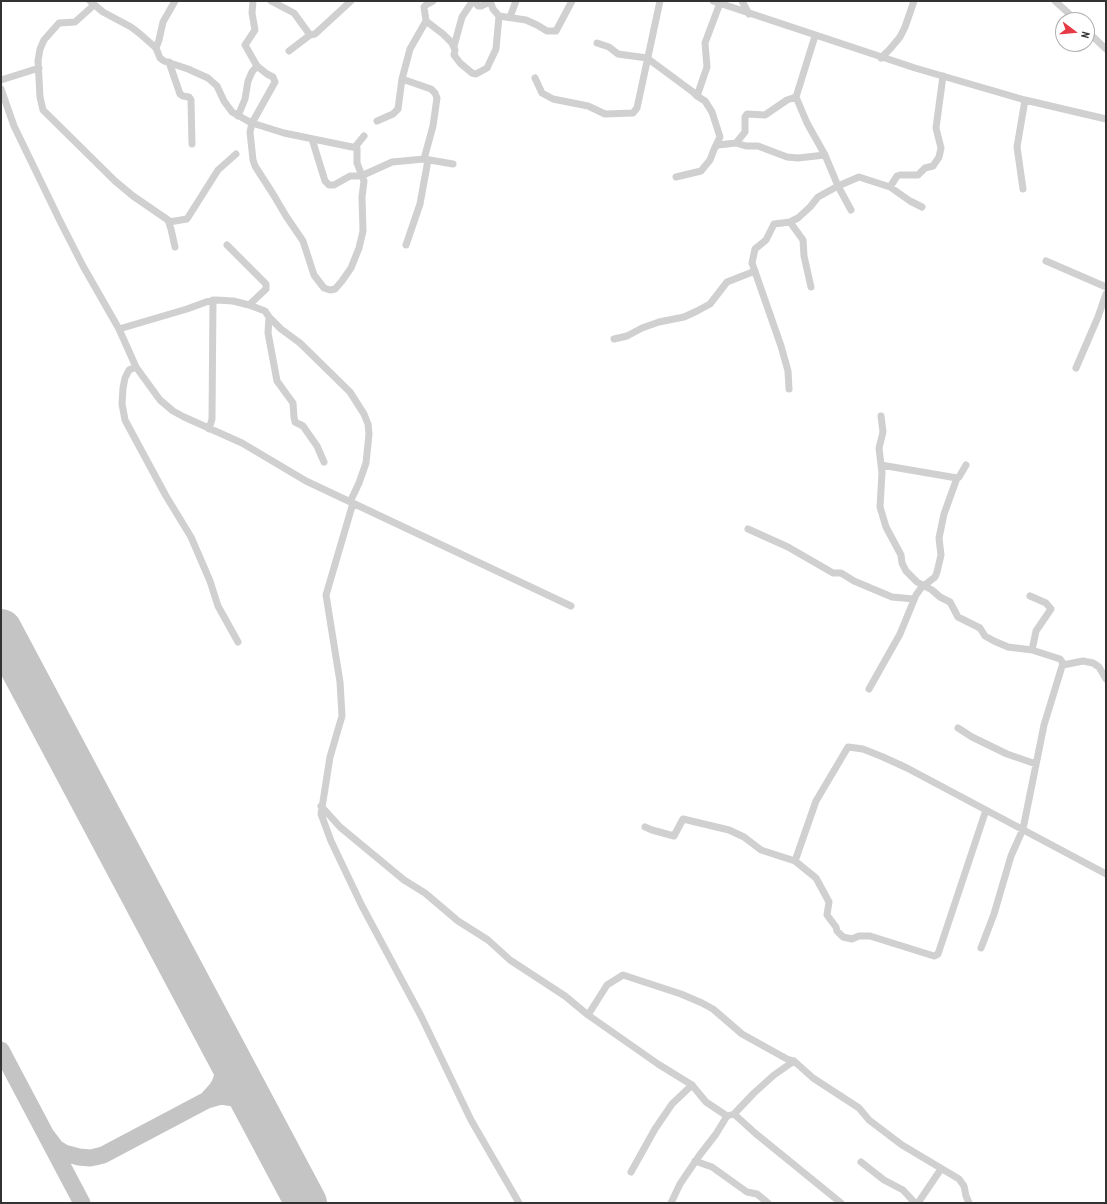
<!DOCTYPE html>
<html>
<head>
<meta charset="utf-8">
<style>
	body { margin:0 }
	#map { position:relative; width:1107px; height:1204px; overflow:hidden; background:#fff; font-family:"PT Sans Narrow",sans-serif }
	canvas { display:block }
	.frame { position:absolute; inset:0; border:2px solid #333; pointer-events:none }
	.north { position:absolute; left:1055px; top:12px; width:40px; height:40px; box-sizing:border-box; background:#fff; border:1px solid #adadad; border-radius:50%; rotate:106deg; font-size:11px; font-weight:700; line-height:16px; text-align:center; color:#333 }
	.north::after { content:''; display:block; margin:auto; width:14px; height:18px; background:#e63946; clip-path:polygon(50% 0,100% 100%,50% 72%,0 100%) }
</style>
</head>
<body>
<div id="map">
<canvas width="1107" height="1204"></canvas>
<div class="frame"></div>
<div class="north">N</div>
</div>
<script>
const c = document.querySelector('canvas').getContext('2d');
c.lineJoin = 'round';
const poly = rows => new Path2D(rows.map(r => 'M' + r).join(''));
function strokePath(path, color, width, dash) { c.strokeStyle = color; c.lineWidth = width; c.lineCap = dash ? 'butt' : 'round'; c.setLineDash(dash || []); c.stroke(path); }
const taxiway = poly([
	[1,1050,82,1203],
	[207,1100,216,1090,220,1084,225,1068,226,1056,220,1040],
	[47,1136,56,1148,64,1153,79,1157,90,1158,95,1157,103,1155,207,1100,221,1096,234,1098,247,1105,254,1110,266,1127]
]);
const runway = poly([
	[1,630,306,1203]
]);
const minor = poly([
	[90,1,103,12,131,27,139,33,156,48,160,58,164,61,188,69,208,78,217,86,224,101,232,112,248,121,252,123,284,133,357,148,357,163,364,181,362,197,363,231,359,248,351,268,342,281,335,289,330,290,324,288,314,275,303,241,286,216,273,194,255,166,253,160,250,132,252,123,275,82,273,77,267,74,257,66,245,45,255,30,252,13,253,1],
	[271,1,294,13,310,35],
	[475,1,478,6,481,6,490,2],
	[713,1,915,68,1025,100,1106,119],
	[742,1,749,14],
	[1055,1,1076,20],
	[94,5,75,22,59,23,44,40,40,49,38,61,40,97,43,110,115,181,133,196,168,220,171,229,175,247],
	[499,16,526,20,537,25,547,31,556,31,572,1],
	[510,17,516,1],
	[426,21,443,34,452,43,455,50,454,55,460,63,472,73,476,74,487,68,496,49,499,16,493,9,490,1],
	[1087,31,1106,49],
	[815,36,796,97,807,123,825,155,838,186,851,210],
	[597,43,609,47,618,54,647,58,693,92,697,96],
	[454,46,462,17,470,5,474,1],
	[156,48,159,40,163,22,175,1],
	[289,51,310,35,315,34,351,1],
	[881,58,890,49,900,37,905,27,914,1],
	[169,62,180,94,183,96,189,97,191,100,192,144],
	[535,78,542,93,553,99,588,106,605,114,633,113,637,108,660,1],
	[402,79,431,89,435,93,437,98,433,126,424,159],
	[1,80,39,68],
	[1,89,14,126,61,223,83,266,119,329,136,367,160,400,173,411,184,417,242,443,306,481,571,606],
	[238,116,245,99,248,81,252,72,257,66],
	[377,121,393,114,398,109,402,79,410,49,426,21,424,7,427,4,433,1],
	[312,139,325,181,329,185,334,185,350,176,361,176,370,172,392,162,424,159,453,164],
	[736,143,745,132,745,117,747,114,765,115,787,100,796,97],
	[716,145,720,137,712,112,705,101,697,96,707,67,705,43,720,3],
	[355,147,364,136],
	[676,177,701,171,710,160,715,147,718,145,736,143,746,146,758,146,787,157,798,158,825,155],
	[890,187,897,176,900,175,918,175,925,168,933,166,939,157,941,148,936,128,943,76],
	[1023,189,1017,147,1025,100],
	[169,222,187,219,218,170,236,154],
	[790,222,803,240,804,256,811,287],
	[227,245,266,284,266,289,249,305],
	[406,245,420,204,428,160],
	[1046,261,1106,287],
	[269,317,268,333,277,381,293,403,294,417,295,422,303,426,317,446,324,462],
	[119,329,187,309,206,302,216,300,233,301,249,305,265,311,269,317,281,329,300,343,350,392,364,414,368,424,369,434,366,463,359,483,350,502],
	[614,339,627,336,642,328,659,322,684,317,697,311,710,304,727,282,755,271],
	[136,367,129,370,125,378,123,388,122,404,125,420,166,496,191,537,210,581,218,606,238,642],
	[1076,368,1098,317,1106,294],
	[789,389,788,371,781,346,752,263,755,249,766,240,774,224,790,222,798,218,810,207,818,197,838,186,859,177,890,187,910,201,922,207],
	[881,416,883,432,879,448,882,473,880,507,886,527,901,555,902,563,906,571,917,582,932,590,940,597,950,602,958,617,980,628,985,636,994,641,1008,647,1032,650,1060,659,1063,663,1044,725,1023,829,1011,856,994,914,981,948],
	[209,429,212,419,213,300],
	[881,465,957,478],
	[353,503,326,595,340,682,342,716,330,757,321,814,331,841,362,906,421,1016,471,1120,519,1203],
	[748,529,788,547,833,573,841,573,854,581,892,597,914,599],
	[1030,596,1046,603,1051,609,1036,631,1032,650],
	[1063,665,1083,661,1093,663,1099,667,1106,679],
	[869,689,900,634,916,595,921,588,935,577,937,572,941,555,939,538,944,514,957,478,959,477,966,465],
	[958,728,972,737,1007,754,1036,764],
	[321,806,340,827,404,880,425,893,458,921,488,940,510,960,565,996,588,1015,658,1064,692,1085,706,1102,727,1116,734,1114,755,1133,841,1203],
	[645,827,652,830,674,836,683,819,729,830,744,837,761,850,795,861,816,878,829,902,827,915,836,927,837,931,843,937,852,939,859,936,870,936,934,956,938,954,986,810],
	[795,861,816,801,848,747,863,749,883,757,907,768,1106,874],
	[588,1015,607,985,623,975,681,994,702,1003,713,1009,742,1034,787,1059,794,1061,813,1078,859,1108,869,1120,902,1145,959,1179,964,1186,966,1196,969,1203],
	[734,1114,754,1093,774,1075,794,1061],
	[695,1161,712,1167,747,1192,757,1194,768,1203],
	[861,1162,884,1180,903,1190,915,1203],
	[631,1172,655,1129,672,1104,692,1085],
	[671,1203,680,1184,699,1156,716,1134,727,1116],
	[918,1203,941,1169]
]);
strokePath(taxiway, '#c4c4c4', 17);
strokePath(runway, '#c4c4c4', 42);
strokePath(minor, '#d0d0d0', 7);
</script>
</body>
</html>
